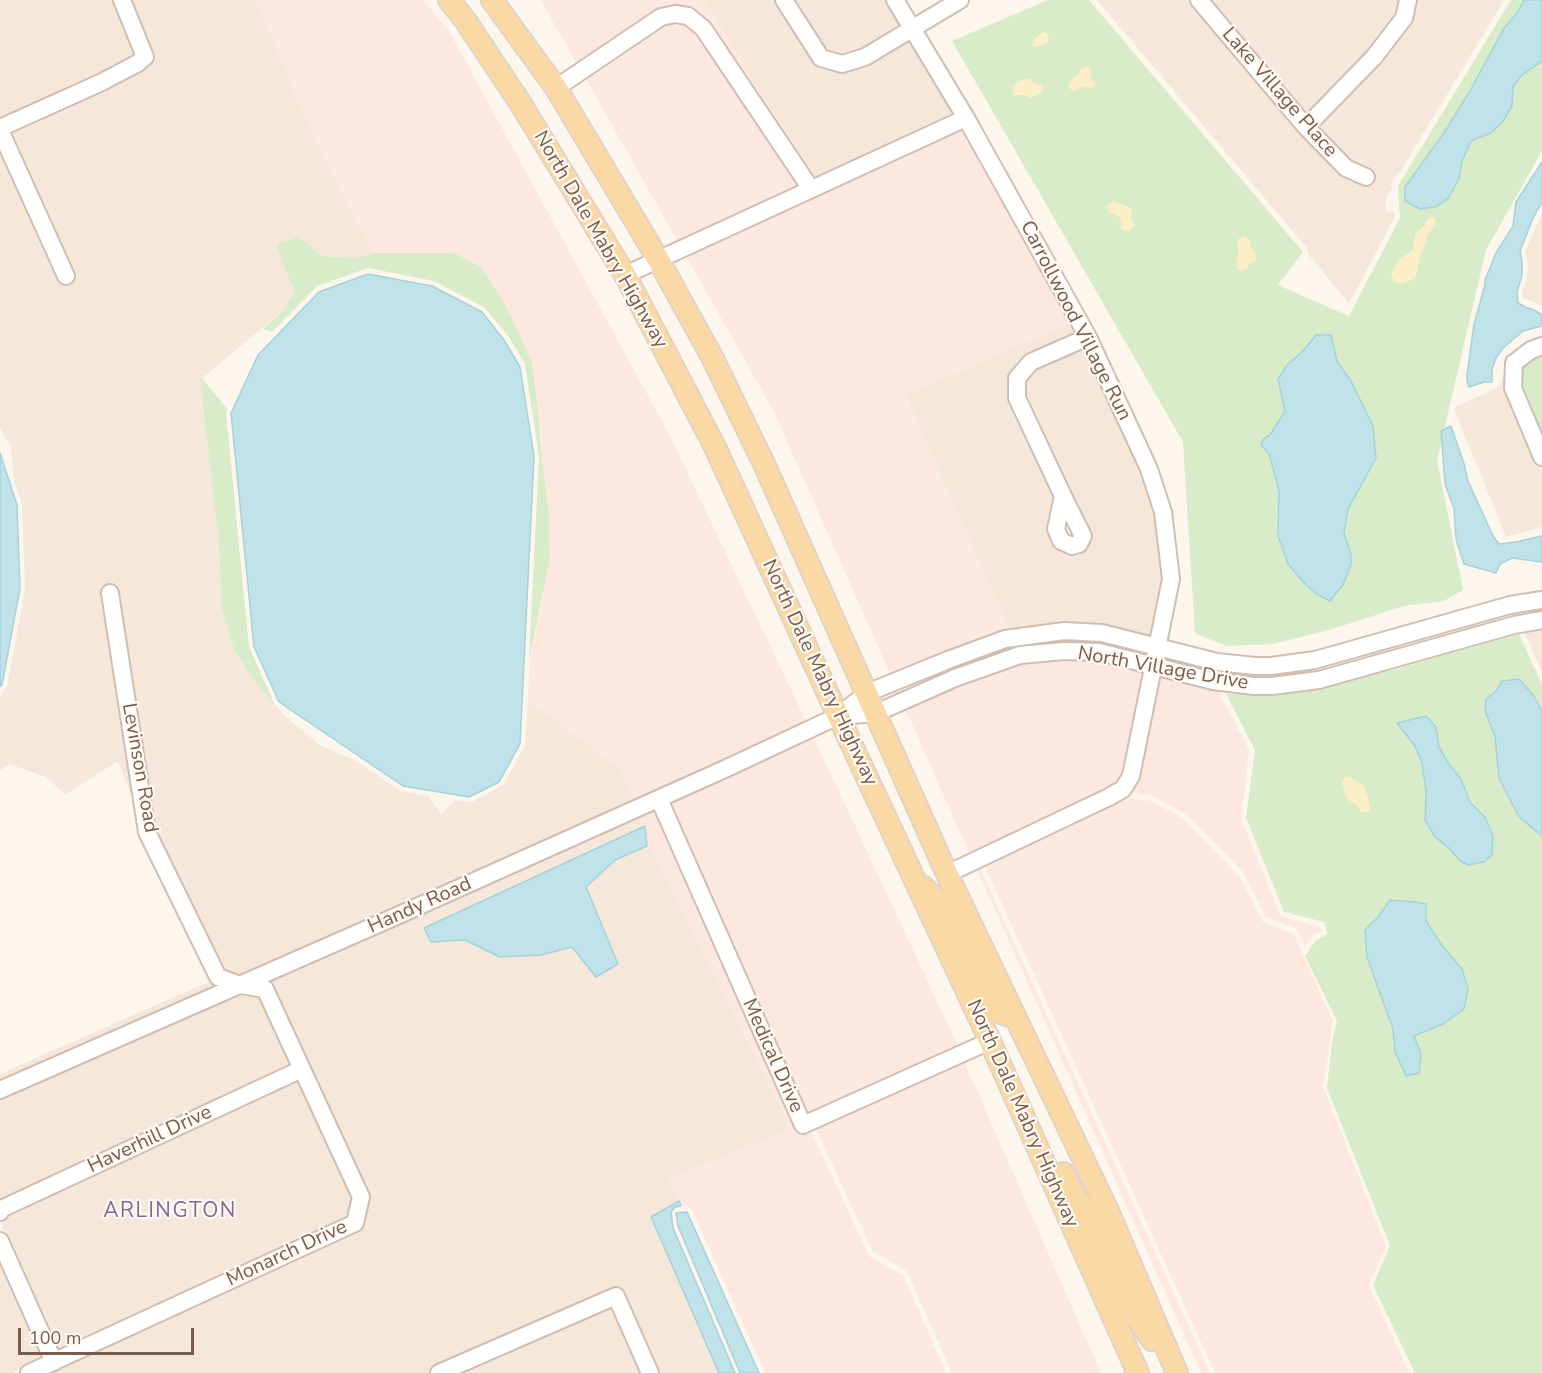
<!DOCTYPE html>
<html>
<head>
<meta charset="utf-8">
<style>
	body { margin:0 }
	#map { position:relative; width:1542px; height:1373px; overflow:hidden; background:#fdf6ec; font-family:"Nunito Sans",sans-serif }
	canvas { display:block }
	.scale { position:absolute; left:18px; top:1328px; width:176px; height:27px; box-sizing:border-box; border:3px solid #7a5c4d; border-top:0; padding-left:8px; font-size:18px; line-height:21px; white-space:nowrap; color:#7a5c4d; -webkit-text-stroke:4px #fffaf3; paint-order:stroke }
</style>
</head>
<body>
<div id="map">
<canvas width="1542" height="1373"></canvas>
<div class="scale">100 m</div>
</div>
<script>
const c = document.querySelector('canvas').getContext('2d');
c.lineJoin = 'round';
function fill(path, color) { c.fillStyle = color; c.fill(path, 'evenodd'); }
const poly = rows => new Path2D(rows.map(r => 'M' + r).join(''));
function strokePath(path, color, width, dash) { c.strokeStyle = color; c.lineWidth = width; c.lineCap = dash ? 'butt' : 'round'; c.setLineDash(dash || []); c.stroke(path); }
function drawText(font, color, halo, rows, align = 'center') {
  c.font = font + ' "Nunito Sans",sans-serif'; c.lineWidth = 4.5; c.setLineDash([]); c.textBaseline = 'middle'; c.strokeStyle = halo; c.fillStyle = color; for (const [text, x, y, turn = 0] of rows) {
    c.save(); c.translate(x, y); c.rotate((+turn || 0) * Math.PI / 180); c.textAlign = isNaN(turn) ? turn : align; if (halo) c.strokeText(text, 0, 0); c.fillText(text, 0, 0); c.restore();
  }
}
const residential = poly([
	[0,0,119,0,137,42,133,58,99,75,0,120],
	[132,0,256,0,315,140,356,221,374,253,355,258,323,256,298,237,276,244,284,267,295,292,283,311,200,380,218,533,222,609,234,650,249,674,286,717,320,745,356,761,401,791,428,796,441,814,455,800,472,802,503,785,525,746,528,699,622,770,635,802,251,972,235,976,222,972,153,831,115,586,103,587,139,815,118,761,65,795,46,777,9,764,0,771,0,697,7,686,25,590,22,505,14,480,11,447,0,428,0,145,63,285,74,280,7,132,144,66,149,44,149,40],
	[704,0,777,0,819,65,912,38,957,114,814,180],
	[791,0,888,0,904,26,862,51,841,57,824,52],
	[1097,0,1191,0,1344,174,1370,186,1374,173,1348,163,1315,127,1414,0,1504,0,1399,174,1391,184,1393,189,1386,195,1385,206,1388,212,1394,211,1395,216,1349,304,1308,254,1307,248],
	[1207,0,1401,0,1399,15,1369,52,1306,117],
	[1542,213,1542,306,1522,297,1522,293,1527,276,1528,262,1525,252],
	[1072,322,1079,334,1013,373,1057,497,1050,527,1081,550,1024,397,1023,381,1034,368,1085,346,1143,471,1157,513,1164,578,1153,639,1010,632,905,395],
	[1508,367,1507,391,1542,473,1542,527,1506,537,1454,409,1455,407,1497,388],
	[1542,627,1542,672,1523,630],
	[640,815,645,826,425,928,431,942,465,940,478,947,541,955,572,947,596,976,618,963,586,887,615,860,647,846,646,836,791,1129,669,1179,679,1201,651,1217,719,1373,46,1373,358,1230,366,1199,265,982],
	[214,982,222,985,0,1083,0,1074,201,985],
	[240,992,261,995,294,1066,0,1202,0,1097],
	[300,1078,354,1198,350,1218,57,1353,3,1234,2,1223,6,1214],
	[0,1256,46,1358,13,1373,0,1373]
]);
const commercial = poly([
	[256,0,423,0,449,31,670,436,807,723,635,802,622,770,528,699,530,660,550,559,549,512,541,449,539,416,532,362,454,253,374,253,356,221,315,140],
	[544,0,704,0,814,180,708,24,658,11,576,62,541,1],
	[676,20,686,22,699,32,801,185,678,242,583,74,664,24],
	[964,126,1072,322,905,396,1010,632,891,676,774,412,685,254],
	[1065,658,1098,659,1147,671,1126,773,1119,784,970,855,905,708,958,684,1022,661],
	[1159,674,1222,689,1220,692,1221,696,1249,750,1241,819,1280,915,1283,917,1320,927,1322,931,1313,935,1305,946,1296,928,1266,917,1243,872,1187,815,1153,796,1129,792],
	[813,736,959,1048,805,1116,667,803],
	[1130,798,1151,801,1184,819,1239,876,1263,922,1293,933,1333,1021,1323,1087,1386,1246,1369,1285,1409,1373,1215,1373,983,862],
	[656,808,800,1133,810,1129,868,1254,870,1257,903,1275,946,1373,765,1373,692,1210,688,1206,681,1206,669,1179,791,1129,646,836,645,826,640,815],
	[979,866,1210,1373,1201,1373,976,867],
	[964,1061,1101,1373,952,1373,907,1271,873,1252,815,1127]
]);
const green = poly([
	[1048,0,1089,0,1303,252,1278,285,1349,316,1400,218,1398,186,1511,0,1542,0,1542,151,1486,250,1437,460,1463,590,1444,601,1404,606,1329,630,1273,644,1226,646,1195,633,1183,442,952,41],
	[298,237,323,256,355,258,374,253,454,253,481,267,506,306,532,362,539,416,541,449,549,512,550,559,529,660,539,457,525,364,509,337,484,307,434,281,368,268,317,286,272,332,263,329,283,311,295,292,284,267,276,244],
	[1542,353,1542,442,1519,388,1520,367,1534,356],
	[202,378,227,409,226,413,249,647,275,705,249,674,234,650,222,609,218,533,200,380],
	[1519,634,1542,685,1542,1373,1415,1373,1373,1285,1390,1246,1327,1088,1332,1042,1337,1021,1305,956,1316,940,1328,934,1324,922,1284,912,1246,818,1255,750,1226,694,1293,692,1389,671]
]);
const sand = poly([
	[1045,32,1049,36,1047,43,1039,46,1032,46,1035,38,1040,34],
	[1088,66,1091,69,1090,77,1095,82,1095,85,1092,88,1082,87,1074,91,1070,89,1068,85,1069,83,1081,70],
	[1025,79,1030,79,1036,84,1041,85,1043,87,1043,91,1031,98,1024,95,1012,95,1014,84],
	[1114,201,1131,208,1132,212,1131,217,1134,224,1133,228,1129,231,1125,231,1121,227,1121,220,1118,216,1109,213,1107,207,1109,203],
	[1430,217,1435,218,1436,223,1427,235,1426,244,1420,257,1417,272,1415,278,1407,282,1399,284,1394,281,1391,274,1393,269,1398,260,1409,253,1413,249,1415,234,1426,224,1427,220],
	[1245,236,1249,239,1251,248,1255,251,1256,257,1255,261,1248,265,1247,269,1241,272,1237,269,1236,266,1239,250,1237,245,1238,239],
	[1346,776,1352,778,1356,782,1364,785,1370,806,1370,810,1369,812,1366,813,1361,812,1357,805,1350,801,1346,797,1342,783,1342,780]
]);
const water = poly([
	[1524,0,1542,0,1542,61,1522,75,1513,87,1512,106,1503,121,1491,133,1471,141,1462,161,1459,179,1448,199,1435,207,1420,209,1405,201,1405,187,1444,133,1471,89,1504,28,1517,13,1524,0],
	[1542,162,1542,202,1533,218,1520,251,1522,261,1522,275,1517,292,1518,303,1525,307,1534,310,1542,315,1542,326,1523,331,1503,348,1496,358,1492,369,1492,382,1484,382,1469,387,1467,381,1467,375,1474,324,1485,285,1485,280,1496,253,1513,226,1516,202,1542,162],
	[368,274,432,286,482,312,504,340,520,367,534,456,520,744,499,782,469,797,403,786,279,702,254,647,231,413,258,355,319,292,368,274],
	[1316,335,1331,335,1337,361,1351,381,1373,426,1376,458,1348,509,1344,533,1351,555,1351,565,1343,585,1330,601,1318,595,1306,585,1288,564,1278,536,1279,492,1277,483,1269,454,1261,445,1263,439,1270,435,1285,411,1278,379,1287,365,1303,351,1316,335],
	[1451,426,1464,464,1468,481,1493,536,1499,544,1516,542,1542,536,1542,562,1512,558,1500,564,1496,573,1464,564,1456,539,1454,508,1445,484,1441,431,1451,426],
	[0,453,17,505,20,588,2,685,0,687,0,453],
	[1519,679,1534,696,1542,712,1542,836,1519,817,1499,778,1495,736,1485,711,1486,699,1496,691,1502,681,1519,679],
	[1426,716,1436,727,1439,747,1449,764,1461,779,1470,802,1485,817,1493,836,1492,855,1484,862,1468,865,1459,860,1449,848,1435,837,1425,820,1426,791,1422,763,1415,746,1397,723,1426,716],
	[645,826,647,846,615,860,586,887,618,964,596,977,572,947,541,955,500,957,465,940,431,942,424,928,645,826],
	[1390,900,1416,902,1426,904,1426,921,1444,948,1462,969,1468,989,1464,1009,1443,1024,1414,1036,1421,1054,1419,1073,1406,1076,1395,1052,1393,1029,1367,957,1365,930,1378,917,1390,900],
	[679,1201,681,1206,675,1207,671,1212,673,1228,735,1373,719,1373,651,1217,679,1201],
	[687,1212,759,1373,740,1373,678,1226,676,1213,687,1212]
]);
const minor = poly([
	[784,0,821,58,842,64,865,57,960,0],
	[895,0,966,118,1088,337,1149,469,1163,512,1171,579,1131,776,1123,789,1109,797,947,874],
	[1199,0,1306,127,1346,168,1366,177],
	[556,88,661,17,675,14,688,16,703,28,811,189],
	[1306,127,1374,57,1404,18,1408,0],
	[0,128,102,82,138,63,145,57,122,0],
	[0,130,66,276],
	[625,275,966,118],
	[1542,346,1531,350,1514,363,1513,388,1542,457],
	[1063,496,1083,536,1079,544,1072,546,1061,541,1056,529,1063,496,1017,398,1017,378,1031,362,1088,337],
	[838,716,876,713,955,678,1020,655,1064,651,1099,652,1213,681,1254,686,1272,686,1319,680,1514,625,1542,620],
	[659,799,803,1125,990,1041],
	[0,1090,399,915,727,768,838,716,867,693,948,660,1005,639,1064,631,1102,633,1217,662,1255,666,1271,666,1315,660,1510,605,1542,600],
	[0,1212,1,1209,302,1069],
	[0,1241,54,1362],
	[29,1373,355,1223,361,1197,265,989,240,985,218,977,147,832,110,593],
	[439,1373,616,1296,650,1373]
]);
const major = poly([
	[449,0,465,20,519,101,625,275,715,447,829,696,990,1041,1138,1373],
	[492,0,556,88,658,259,712,357,765,466,947,874,1108,1211,1177,1373],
	[924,887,944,908,990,1004,999,1012,1006,1015,1014,1015],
	[1063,1173,1073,1194,1087,1212,1113,1224],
	[1073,1227,1088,1234,1100,1242,1113,1264,1134,1313,1152,1340]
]);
const streetNames = [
	["Lake Village Place",1279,93,49],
	["North Dale Mabry Highway",600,240,60],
	["Carrollwood Village Run",1075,321,63],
	["North Village Drive",1163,669,10],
	["North Dale Mabry Highway",819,673,65],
	["Levinson Road",139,768,80],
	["Handy Road",420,906,-24],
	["Medical Drive",772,1056,66],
	["North Dale Mabry Highway",1022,1114,66],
	["Haverhill Drive",150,1140,-25],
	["Monarch Drive",287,1254,-25]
];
const neighbourhoodNames = [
	["ARLINGTON",170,1212]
];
fill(residential, '#f5e8da');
fill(commercial, '#fde8e0');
fill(green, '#d8ecc9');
fill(sand, '#fcefc7');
fill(water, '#bfe3e8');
strokePath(water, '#a5d3da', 1.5);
strokePath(minor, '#d1beb0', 20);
strokePath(major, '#dad1cd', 24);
strokePath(minor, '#fff', 16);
strokePath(major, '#fbd9a5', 21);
drawText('20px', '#7a5c4d', '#fffaf3', streetNames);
c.letterSpacing = '1.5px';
drawText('21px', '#846695', '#fffaf3', neighbourhoodNames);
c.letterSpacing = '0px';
</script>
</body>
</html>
